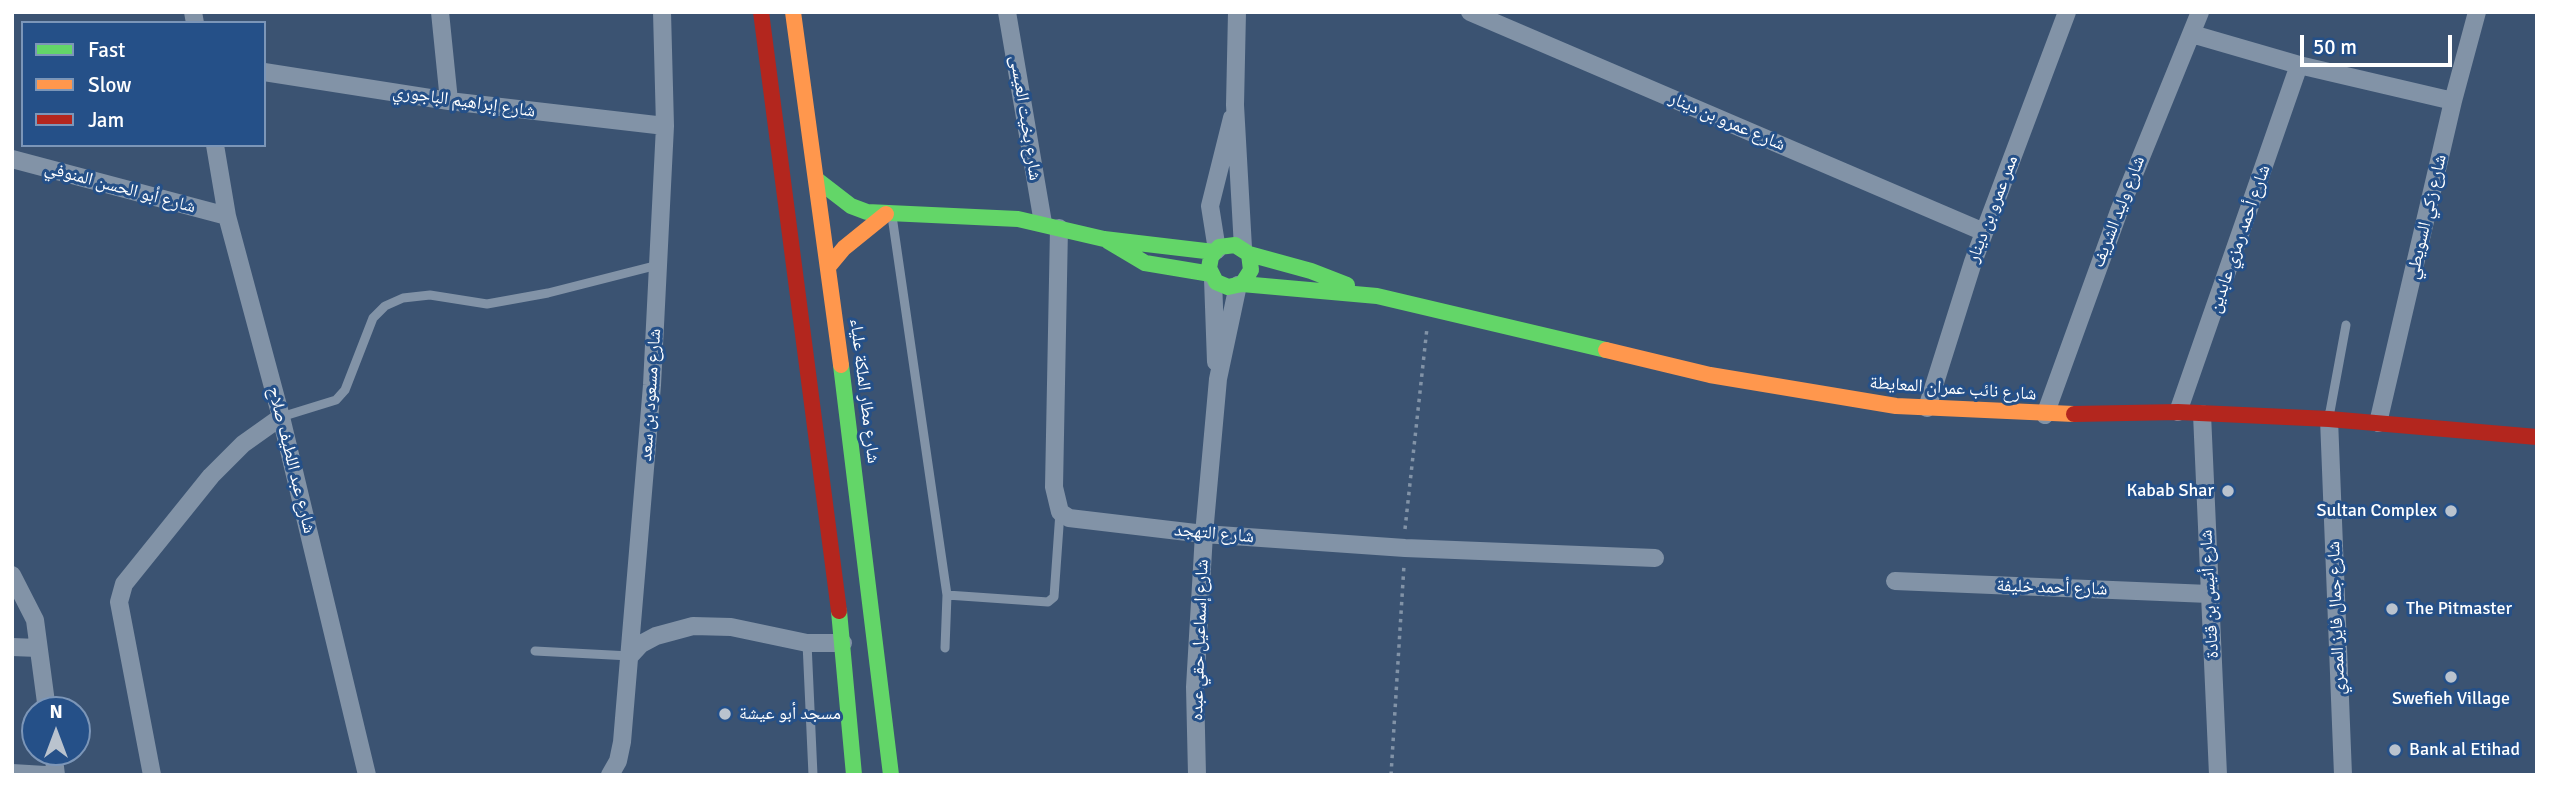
<!DOCTYPE html>
<html>
<head>
<meta charset="utf-8">
<style>
	body { margin:0 }
	#map { position:relative; width:2549px; height:787px; overflow:hidden; background:#3b5372; font-family:Signika,sans-serif }
	canvas { display:block }
	.frame { position:absolute; inset:0; border:14px solid #fff; pointer-events:none }
	.legend { position:absolute; left:21px; top:21px; width:245px; height:126px; box-sizing:border-box; background:#255088; border:2px solid #7c96b8; margin:0; padding:9px 12px; list-style:none; font-size:21px; color:#fff }
	.legend li { display:flex; align-items:center; gap:14px; height:35px }
	.legend b { width:35px; border:2px solid #7c96b8 }
	.north { position:absolute; left:21px; top:696px; width:70px; height:70px; box-sizing:border-box; background:#255088; border:2px solid #7c96b8; border-radius:50%; rotate:0deg; font-size:19px; font-weight:700; line-height:28px; text-align:center; color:#fff }
	.north::after { content:''; display:block; margin:auto; width:24px; height:32px; background:#bac3ce; clip-path:polygon(50% 0,100% 100%,50% 72%,0 100%) }
	.scale { position:absolute; left:2300px; top:35px; width:152px; height:32px; box-sizing:border-box; border:4px solid #fff; border-top:0; padding-left:9px; font-size:21px; line-height:24px; white-space:nowrap; color:#fff; -webkit-text-stroke:5px #255088; paint-order:stroke }
</style>
</head>
<body>
<div id="map">
<canvas width="2549" height="787"></canvas>
<div class="frame"></div>
<ul class="legend">
<li><b style="height:9px;background:#63d668"></b>Fast</li>
<li><b style="height:9px;background:#ff974d"></b>Slow</li>
<li><b style="height:9px;background:#b3261e"></b>Jam</li>
</ul>
<div class="north">N</div>
<div class="scale">50 m</div>
</div>
<script>
const c = document.querySelector('canvas').getContext('2d');
c.lineJoin = 'round';
const poly = rows => new Path2D(rows.map(r => 'M' + r).join(''));
function strokePath(path, color, width, dash) { c.strokeStyle = color; c.lineWidth = width; c.lineCap = dash ? 'butt' : 'round'; c.setLineDash(dash || []); c.stroke(path); }
function drawText(font, color, halo, rows, align = 'center') {
  c.font = font + ' Signika,"Noto Naskh Arabic",sans-serif'; c.lineWidth = 6; c.setLineDash([]); c.textBaseline = 'middle'; c.strokeStyle = halo; c.fillStyle = color; for (const [text, x, y, turn = 0] of rows) {
    c.save(); c.translate(x, y); c.rotate((+turn || 0) * Math.PI / 180); c.textAlign = isNaN(turn) ? turn : align; if (halo) c.strokeText(text, 0, 0); c.fillText(text, 0, 0); c.restore();
  }
}
const path = poly([
	[1405,529,1427,328],
	[1391,775,1404,565]
]);
const lane = poly([
	[892,216,947,595,945,648],
	[281,417,336,400,345,390,373,318,385,306,403,298,430,295,487,304,548,293,658,265],
	[2329,417,2346,325],
	[947,595,1048,602,1054,597,1060,512],
	[807,643,813,775],
	[535,651,630,656]
]);
const street = poly([
	[193,12,195,23],
	[440,12,449,101],
	[1007,12,1043,223],
	[1237,12,1235,105,1243,248],
	[1470,12,1984,232],
	[2192,34,2299,65,2453,101],
	[264,72,449,101,665,126],
	[215,145,227,216,281,417,367,775],
	[12,159,227,216],
	[1059,228,1054,487,1060,512,1069,518,1204,534,1405,548,1655,558],
	[1217,250,1210,206,1232,118],
	[1213,279,1216,362],
	[1927,408,1973,262,2067,12],
	[2178,412,2299,65],
	[2202,414,2218,775],
	[2045,415,2119,211,2200,12],
	[2329,419,2343,775],
	[2378,423,2453,101,2477,12],
	[12,575,35,620,47,710],
	[1895,581,2209,594],
	[12,647,38,648],
	[630,656,641,644,656,636,693,626,731,627,807,643,843,643],
	[53,752,56,775],
	[12,773,45,775],
	[152,775,119,602,124,584,211,476,243,444,281,417],
	[610,775,618,761,622,742,652,385,665,126,662,12],
	[1197,775,1195,687,1204,534,1218,379,1238,285]
]);
const fast = poly([
	[816,179,851,206,867,212,1018,219,1104,239,1214,252],
	[1108,241,1145,263,1211,274],
	[1249,254,1311,271,1347,285],
	[1242,284,1251,270,1249,254,1235,245,1219,247,1211,257,1209,268,1216,282,1228,287,1242,284,1377,296,1606,350],
	[841,365,891,775],
	[839,611,854,775]
]);
const slow = poly([
	[793,12,841,365],
	[829,266,844,248,886,214],
	[1606,350,1710,375,1896,406,2074,414]
]);
const jam = poly([
	[761,12,839,611],
	[2074,414,2178,412,2329,419,2537,437]
]);
const markers = [
	[2228,491,7,"#bac3ce"],
	[2451,511,7,"#bac3ce"],
	[2392,609,7,"#bac3ce"],
	[2451,677,7,"#bac3ce"],
	[725,714,7,"#bac3ce"],
	[2395,750,7,"#bac3ce"]
];
const streetNames = [
	["شارع إبراهيم الباجوري",464,102,8],
	["شارع بخيت العيسى",1025,118,81],
	["شارع عمرو بن دينار",1727,122,23],
	["شارع أبو الحسن المنوفي",120,188,15],
	["ممر عمرو بن دينار",1993,209,-69],
	["شارع وليد الشريف",2119,212,-69],
	["شارع زكي السويطي",2427,217,-77],
	["شارع أحمد رمزي عابدين",2240,239,-71],
	["شارع نائب عمران المعايطة",1953,389,4],
	["شارع مطار الملكة علياء",864,391,83],
	["شارع مسعود بن سعد",651,395,-86],
	["شارع عبد اللطيف صلاح",291,460,76],
	["شارع التهجد",1214,534,5],
	["شارع أحمد خليفة",2052,588,2],
	["شارع أنيس بن قتادة",2210,594,-93],
	["شارع جمال فايز المصري",2337,618,-92],
	["شارع إسماعيل حقي عبده",1200,640,-88]
];
const poiNames = [
	["Kabab Shar",2214,491,"right"],
	["Sultan Complex",2437,511,"right"],
	["The Pitmaster",2406,609],
	["Swefieh Village",2451,699,"center"],
	["مسجد أبو عيشة",739,714],
	["Bank al Etihad",2409,750]
];
strokePath(path, '#8293a7', 3.5, [3.5, 5]);
strokePath(lane, '#8293a7', 9);
strokePath(street, '#8293a7', 18);
strokePath(fast, '#63d668', 16);
strokePath(slow, '#ff974d', 16);
strokePath(jam, '#b3261e', 16);
for (const [x, y, r, color] of markers) { const dot = new Path2D(); dot.arc(x, y, r, 0, 2 * Math.PI); c.fillStyle = color; c.fill(dot); strokePath(dot, '#255088', 2.5); }
drawText('18px', '#fff', '#255088', streetNames);
drawText('18px', '#fff', '#255088', poiNames, 'left');
</script>
</body>
</html>
